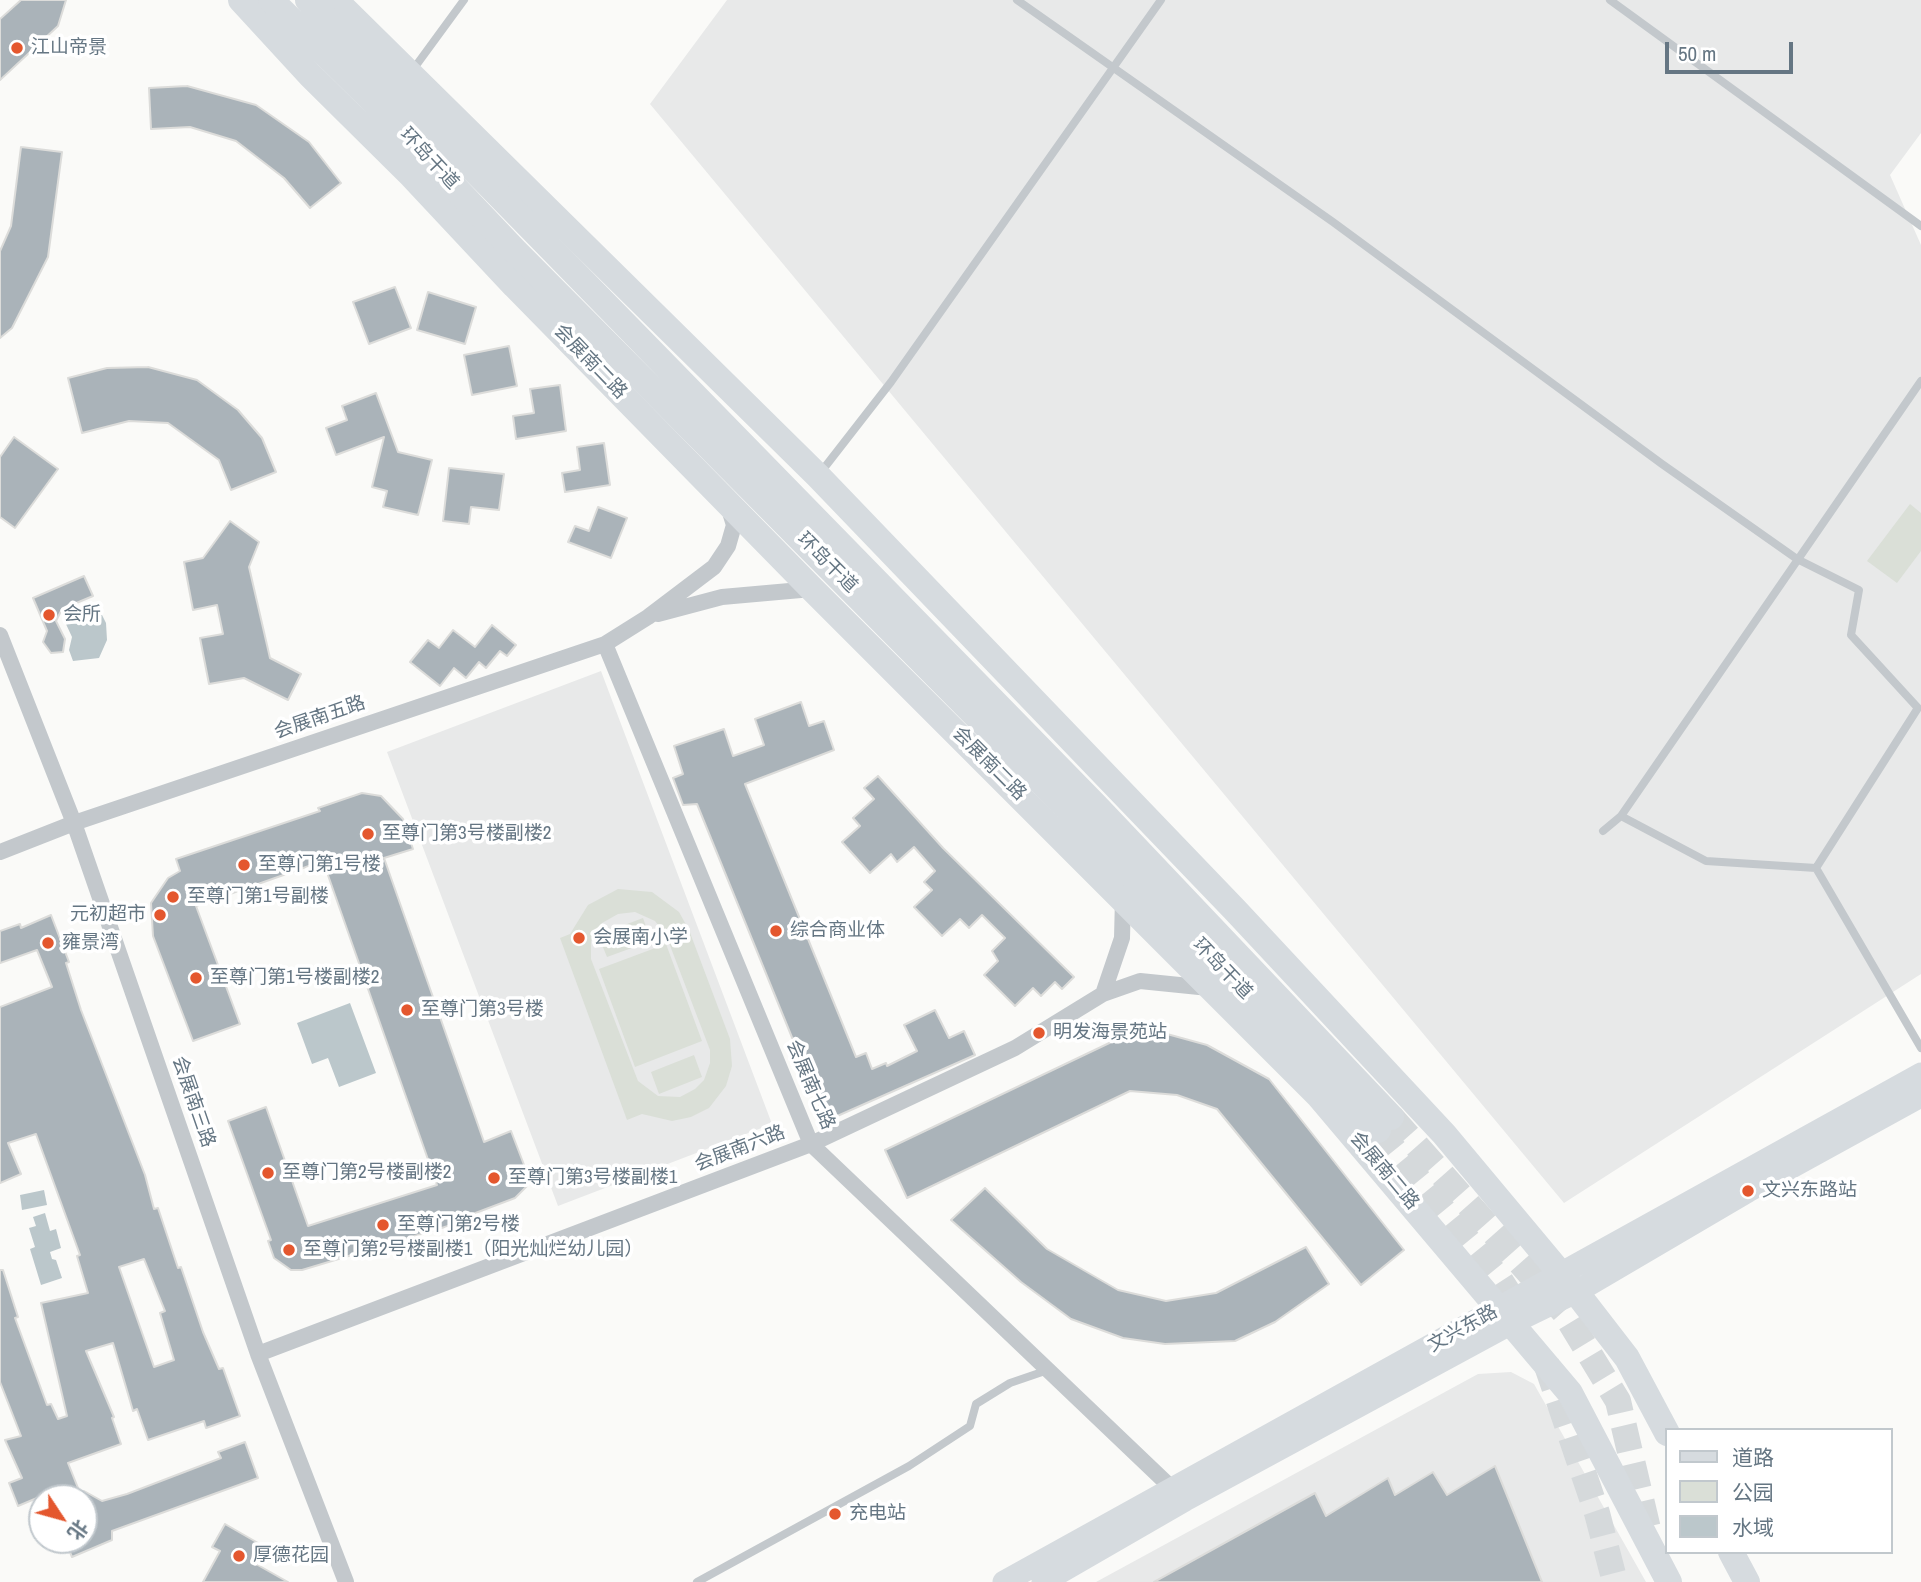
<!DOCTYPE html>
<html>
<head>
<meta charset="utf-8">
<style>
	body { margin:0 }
	#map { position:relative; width:1921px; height:1582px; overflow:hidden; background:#fafaf8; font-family:"Archivo Narrow","Noto Sans SC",sans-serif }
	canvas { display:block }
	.legend { position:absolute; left:1665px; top:1428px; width:228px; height:126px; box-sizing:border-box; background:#fff; border:2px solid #c1c8cd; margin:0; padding:9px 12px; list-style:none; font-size:21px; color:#657683 }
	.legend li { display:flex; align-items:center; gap:14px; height:35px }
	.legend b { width:35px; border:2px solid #c1c8cd }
	.north { position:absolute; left:28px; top:1484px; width:70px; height:70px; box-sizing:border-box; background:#fff; border:2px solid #c1c8cd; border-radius:50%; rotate:126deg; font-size:19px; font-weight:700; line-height:28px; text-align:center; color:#657683 }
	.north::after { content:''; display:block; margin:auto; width:24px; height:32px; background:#e4572e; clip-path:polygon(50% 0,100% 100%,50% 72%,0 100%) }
	.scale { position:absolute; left:1665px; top:42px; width:128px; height:32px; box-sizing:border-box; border:4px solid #657683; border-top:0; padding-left:9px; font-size:21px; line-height:24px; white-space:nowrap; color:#657683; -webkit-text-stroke:5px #fff; paint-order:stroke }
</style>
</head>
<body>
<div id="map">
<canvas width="1921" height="1582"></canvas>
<ul class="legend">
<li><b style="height:9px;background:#d6dbdf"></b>道路</li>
<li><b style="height:19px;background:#dadfd7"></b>公园</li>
<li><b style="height:19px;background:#bbc7cb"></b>水域</li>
</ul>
<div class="north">北</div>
<div class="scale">50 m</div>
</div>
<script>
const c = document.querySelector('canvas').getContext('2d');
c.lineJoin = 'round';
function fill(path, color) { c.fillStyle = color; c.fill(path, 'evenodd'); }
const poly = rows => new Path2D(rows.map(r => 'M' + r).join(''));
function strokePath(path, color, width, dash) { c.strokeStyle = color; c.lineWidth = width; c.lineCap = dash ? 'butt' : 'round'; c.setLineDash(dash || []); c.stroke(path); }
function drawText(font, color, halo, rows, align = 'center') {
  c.font = font + ' "Archivo Narrow","Noto Sans SC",sans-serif'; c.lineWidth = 7; c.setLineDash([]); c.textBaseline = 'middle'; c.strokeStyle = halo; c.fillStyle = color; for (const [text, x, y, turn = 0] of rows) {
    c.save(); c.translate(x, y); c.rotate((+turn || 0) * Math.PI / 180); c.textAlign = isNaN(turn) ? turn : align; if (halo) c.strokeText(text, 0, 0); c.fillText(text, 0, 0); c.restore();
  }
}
const built = poly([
	[727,0,1921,0,1921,133,1890,175,1921,245,1921,974,1564,1203,650,104],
	[601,671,772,1124,558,1206,387,752],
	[1511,1372,1534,1384,1646,1582,1096,1582,1478,1374]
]);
const green = poly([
	[1910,504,1921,513,1921,551,1897,583,1867,561],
	[618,889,652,892,679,912,689,930,730,1039,732,1066,726,1086,709,1108,691,1117,672,1121,642,1114,627,1120,560,938,570,934,588,905],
	[635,912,655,921,666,935,710,1050,710,1063,704,1080,695,1089,680,1097,658,1096,638,1081,591,959,591,941,602,923,618,914],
	[643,918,651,941,607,957,598,935],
	[666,944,702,1041,635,1067,599,969],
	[694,1055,702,1077,659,1094,651,1072]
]);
const water = poly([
	[77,606,98,607,106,623,107,640,99,658,73,661,69,650,72,637,65,622],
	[350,1003,376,1073,339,1087,328,1058,312,1064,297,1023],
	[44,1190,47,1205,22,1210,20,1195],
	[45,1213,50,1231,56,1229,61,1248,50,1252,52,1259,56,1260,62,1278,41,1285,30,1249,35,1247,29,1228,36,1226,33,1217]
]);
const building = poly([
	[21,0,66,0,58,26,0,80,0,19,21,0],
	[187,86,256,105,309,142,341,183,310,208,284,178,236,141,190,127,151,129,149,88,187,86],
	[21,147,62,152,48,257,12,328,0,338,0,251,11,226,21,147],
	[395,287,411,328,369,344,353,302,395,287],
	[428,292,476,307,465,344,417,330,428,292],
	[509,346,517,386,472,395,464,355,509,346],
	[148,367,197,380,238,410,262,438,276,472,231,490,219,460,168,423,129,421,82,433,68,378,107,368,148,367],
	[560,385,566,431,516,439,513,416,534,413,530,389,560,385],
	[376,393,398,452,432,460,418,515,383,507,387,491,372,487,384,437,336,455,326,428,347,420,342,406,376,393],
	[14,437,58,469,15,528,0,517,0,457,14,437],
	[604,443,610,485,565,492,562,473,580,470,577,447,604,443],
	[449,468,504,474,499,510,471,507,469,524,443,521,449,468],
	[598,507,627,518,611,558,568,542,575,526,589,531,598,507],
	[230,521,259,542,249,567,270,658,301,674,288,700,244,678,209,684,200,638,223,634,217,605,193,610,184,562,203,558,230,521],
	[84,576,93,596,62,609,56,621,65,639,63,652,51,653,43,642,47,631,33,598,84,576],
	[492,625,516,645,507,656,500,651,486,668,479,662,466,678,454,668,440,686,410,662,428,640,439,648,453,630,475,647,492,625],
	[801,702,809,726,824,721,834,750,745,784,856,1057,866,1053,872,1069,886,1063,887,1066,917,1051,904,1025,935,1010,949,1038,964,1031,975,1055,826,1121,697,804,683,805,673,778,683,774,674,746,724,729,733,756,764,745,755,719,801,702],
	[878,776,943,848,1074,977,1062,989,1055,982,1041,996,1033,988,1015,1006,984,975,998,961,992,951,1005,938,982,915,969,928,960,919,942,936,914,907,932,890,924,882,935,871,914,847,897,862,891,854,870,873,842,842,860,826,853,818,874,799,864,788,878,776],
	[362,793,381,796,403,819,413,849,384,858,484,1142,511,1131,526,1170,528,1185,515,1198,457,1220,458,1223,302,1270,291,1270,274,1258,268,1241,271,1240,228,1121,266,1107,308,1226,437,1185,323,861,196,906,240,1024,193,1041,153,936,151,903,168,878,180,871,176,859,320,811,318,808,362,793],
	[51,915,69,962,66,963,81,1010,145,1175,154,1209,158,1208,178,1268,181,1267,203,1332,219,1369,223,1368,240,1416,206,1428,204,1421,148,1440,137,1409,133,1411,113,1343,86,1351,114,1417,112,1418,121,1444,68,1463,82,1498,37,1498,18,1506,9,1483,22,1478,5,1440,21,1436,0,1382,0,1270,3,1270,18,1317,15,1318,47,1405,51,1404,58,1419,67,1416,41,1303,88,1293,77,1256,80,1255,36,1134,8,1143,21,1174,0,1183,0,1007,52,987,37,950,0,963,0,931,20,924,21,928,51,915],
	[144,1259,165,1311,160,1313,174,1360,154,1367,119,1267,144,1259],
	[1167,1034,1207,1045,1269,1079,1404,1250,1361,1285,1217,1109,1177,1095,1130,1091,907,1198,885,1150,1124,1036,1167,1034],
	[985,1188,1047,1249,1118,1290,1166,1301,1216,1293,1306,1247,1329,1284,1275,1322,1235,1341,1165,1344,1123,1338,1071,1319,1021,1282,951,1220,985,1188],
	[245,1442,258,1478,112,1531,112,1540,72,1557,65,1540,84,1540,84,1491,102,1501,127,1494,221,1458,218,1452,245,1442],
	[1495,1466,1542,1582,1154,1582,1315,1493,1326,1516,1388,1478,1395,1495,1433,1472,1447,1495,1495,1466],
	[225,1524,265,1547,256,1564,288,1582,203,1582,220,1551,212,1547,225,1524]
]);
const trunkTunnel = poly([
	[1391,1117,1564,1312,1618,1401,1648,1529],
	[1378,1130,1500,1280,1525,1319],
	[1546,1363,1597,1513,1615,1582]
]);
const service = poly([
	[1017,0,1333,222,1662,464,1797,559,1859,590,1851,635,1918,708,1816,868,1921,1048],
	[1610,0,1921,226],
	[412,71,464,0],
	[821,472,891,382,1161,0],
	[1621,816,1706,861,1816,868],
	[1603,831,1621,816,1921,381],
	[697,1582,909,1466,970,1426,976,1404,1010,1383,1048,1370]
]);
const minor = poly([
	[658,614,722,597,812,589],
	[0,635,74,823,258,1354,346,1582],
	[605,644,811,1144,1178,1494],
	[0,852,74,823,605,644,648,617,714,567,728,546,734,525,729,509],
	[1103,994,1122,938,1123,898],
	[258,1354,811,1144,1015,1048,1103,994,1140,981,1209,988]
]);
const secondary = poly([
	[1004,1582,1921,1074],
	[1043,1582,1185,1500,1510,1324,1576,1292,1748,1191,1921,1096]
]);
const primary = poly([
	[241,0,310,75,412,176,515,286,812,589,1319,1096,1570,1393,1669,1582],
	[335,0,818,476,1235,910,1444,1134,1576,1292,1627,1358,1667,1433],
	[1731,1552,1747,1582]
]);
const trunk = poly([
	[271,0,369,97,516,252,1029,769,1378,1130],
	[308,0,1096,806,1391,1117]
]);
const markers = [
	[17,48,7,"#e4572e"],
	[49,615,7,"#e4572e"],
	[368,834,7,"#e4572e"],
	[244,865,7,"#e4572e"],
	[173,897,7,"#e4572e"],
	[160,915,7,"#e4572e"],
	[776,931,7,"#e4572e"],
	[579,938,7,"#e4572e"],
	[48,943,7,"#e4572e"],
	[196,978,7,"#e4572e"],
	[407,1010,7,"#e4572e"],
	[1039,1033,7,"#e4572e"],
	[268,1173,7,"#e4572e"],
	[494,1178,7,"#e4572e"],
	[1748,1191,7,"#e4572e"],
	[383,1225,7,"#e4572e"],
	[289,1250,7,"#e4572e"],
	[835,1514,7,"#e4572e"],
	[239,1556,7,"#e4572e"]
];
const poiNames = [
	["江山帝景",31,48],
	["会所",63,615],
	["至尊门第3号楼副楼2",382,834],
	["至尊门第1号楼",258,865],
	["至尊门第1号副楼",187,897],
	["元初超市",146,915,"right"],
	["综合商业体",790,931],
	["会展南小学",593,938],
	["雍景湾",62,943],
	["至尊门第1号楼副楼2",210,978],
	["至尊门第3号楼",421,1010],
	["明发海景苑站",1053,1033],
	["至尊门第2号楼副楼2",282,1173],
	["至尊门第3号楼副楼1",508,1178],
	["文兴东路站",1762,1191],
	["至尊门第2号楼",397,1225],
	["至尊门第2号楼副楼1（阳光灿烂幼儿园）",303,1250],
	["充电站",849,1514],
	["厚德花园",253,1556]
];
const streetNames = [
	["环岛干道",429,159,47],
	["会展南二路",590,362,46],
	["环岛干道",827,563,45],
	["会展南五路",320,718,-19],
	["会展南二路",989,764,45],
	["环岛干道",1222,969,46],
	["会展南七路",810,1085,67],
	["会展南三路",193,1102,71],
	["会展南六路",740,1149,-21],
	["会展南二路",1384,1171,50],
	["文兴东路",1463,1329,-29]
];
fill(built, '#e8e9e9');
fill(green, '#dadfd7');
fill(water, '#bbc7cb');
fill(building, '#aab3b9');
strokePath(building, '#dcdcda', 2);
strokePath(trunkTunnel, '#d5d9db', 26, [26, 13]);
strokePath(service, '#c3c8cc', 8);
strokePath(minor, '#c3c8cc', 16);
strokePath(secondary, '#d6dbdf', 23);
strokePath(primary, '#d6dbdf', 26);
strokePath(trunk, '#d6dbdf', 26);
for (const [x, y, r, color] of markers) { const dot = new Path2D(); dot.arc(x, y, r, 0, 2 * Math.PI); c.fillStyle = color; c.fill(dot); strokePath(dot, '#fff', 2.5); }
drawText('19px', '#657683', '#fff', poiNames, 'left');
drawText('19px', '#657683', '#fff', streetNames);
</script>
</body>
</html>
